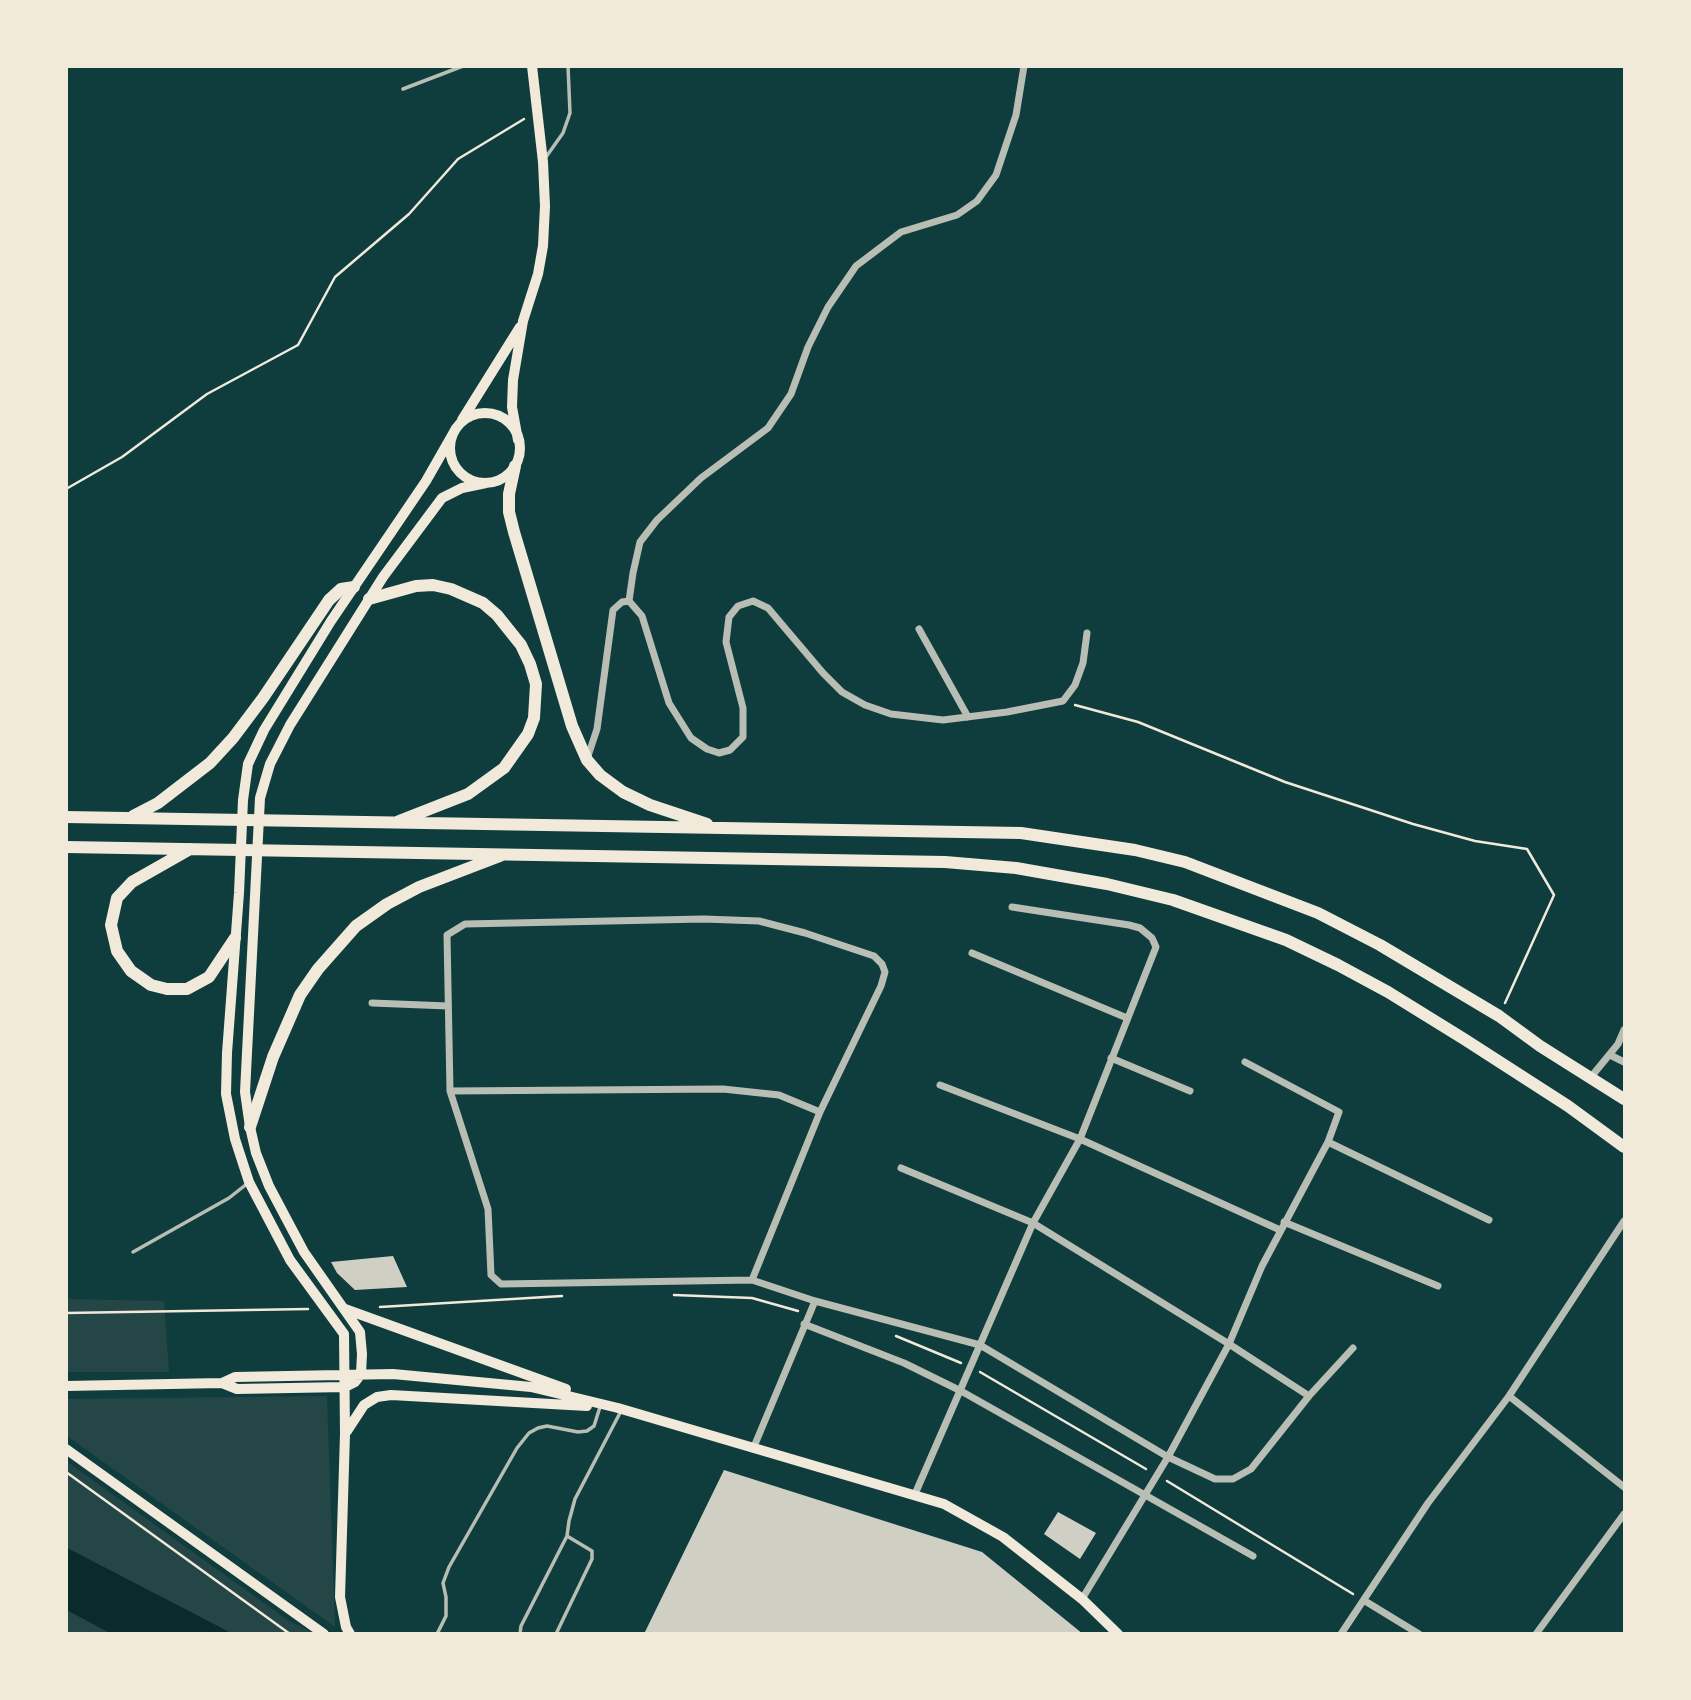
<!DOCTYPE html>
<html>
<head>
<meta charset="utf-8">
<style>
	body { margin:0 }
	#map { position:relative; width:1691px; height:1700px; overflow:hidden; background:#0f3d3e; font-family:"IBM Plex Serif",serif }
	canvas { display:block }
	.frame { position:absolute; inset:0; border:68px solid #f1e9da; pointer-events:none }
</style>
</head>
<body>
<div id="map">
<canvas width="1691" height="1700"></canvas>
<div class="frame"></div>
</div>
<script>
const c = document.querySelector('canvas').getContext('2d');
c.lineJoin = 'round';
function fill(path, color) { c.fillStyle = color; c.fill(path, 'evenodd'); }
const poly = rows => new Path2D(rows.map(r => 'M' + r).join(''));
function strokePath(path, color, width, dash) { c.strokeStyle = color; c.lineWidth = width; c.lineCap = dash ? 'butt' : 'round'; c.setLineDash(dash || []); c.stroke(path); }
const green = poly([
	[67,1299,164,1301,169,1372,67,1372],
	[327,1396,335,1627,67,1436,67,1399],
	[66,1461,289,1621,313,1633,231,1633,67,1548],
	[67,1610,110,1633,67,1633]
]);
const water = poly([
	[67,1548,231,1633,110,1633,67,1610]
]);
const building = poly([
	[393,1256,407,1287,355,1290,337,1273,331,1262],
	[724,1470,982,1552,1083,1634,644,1634],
	[1058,1512,1096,1533,1080,1559,1044,1534]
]);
const path = poly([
	[66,489,122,457,207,394,298,345,335,277,409,214,458,159,524,119],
	[1075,705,1138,722,1285,782,1413,824,1475,841,1527,849,1554,895,1505,1003],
	[674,1295,752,1298,798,1311],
	[380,1307,562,1296],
	[66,1313,308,1309],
	[896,1336,961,1363],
	[980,1372,1146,1469],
	[66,1472,290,1634],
	[1167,1481,1353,1594]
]);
const service = poly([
	[403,89,463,66],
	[546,157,563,133,570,113,568,66],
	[133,1252,229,1198,248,1183],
	[437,1634,446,1616,446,1597,443,1583,449,1567,517,1448,529,1433,538,1428,547,1426,578,1432,587,1431,594,1426,600,1407],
	[520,1634,521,1626,567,1536,569,1521,575,1499,621,1411],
	[556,1634,592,1559,592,1551,567,1536]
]);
const minor = poly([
	[629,601,633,573,640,542,657,520,701,478,768,428,791,394,808,347,828,307,856,266,901,232,957,215,977,201,996,175,1016,115,1024,66],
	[919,629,968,717],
	[587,759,597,729,613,610,622,602,629,601,642,616,669,703,691,738,707,749,719,753,730,750,743,737,743,708,726,642,729,617,738,606,753,601,768,608,823,673,842,692,865,705,891,714,943,720,1007,712,1063,701,1075,685,1083,663,1087,633],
	[972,953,1127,1018],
	[372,1003,448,1006],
	[1610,1055,1624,1062],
	[1111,1058,1190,1091],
	[1591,1077,1618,1044,1624,1030],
	[940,1085,1080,1139,1280,1230],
	[450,1091,723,1089,779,1095,820,1112],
	[1328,1142,1489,1220],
	[901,1168,1033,1223,1229,1344,1309,1396],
	[1284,1222,1438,1286],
	[752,1280,820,1112,881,986,885,972,882,964,874,956,805,933,759,921,704,919,465,924,447,935,450,1091,488,1209,491,1275,501,1284,752,1280,815,1301,980,1345,1168,1457,1215,1479,1233,1479,1251,1469,1309,1396,1353,1348],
	[804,1324,904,1363,961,1391,1253,1556],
	[1509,1396,1624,1487],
	[753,1449,815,1301],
	[915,1494,1033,1223,1080,1139,1156,947,1152,938,1140,928,1129,925,1012,907],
	[1082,1599,1168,1457,1229,1344,1262,1266,1328,1142,1339,1112,1245,1062],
	[1365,1601,1419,1634],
	[1341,1634,1428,1503,1509,1396,1624,1221],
	[1536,1634,1624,1514]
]);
const secondary = poly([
	'450 448a35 35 0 1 1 70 0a35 35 0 1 1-70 0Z',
	[462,420,520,327],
	[518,440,512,407,513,380,523,321,538,274,543,246,545,206,543,162,532,66],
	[345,1309,566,1389],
	[222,1383,235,1377,393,1374,531,1387,618,1408,944,1504,1003,1537,1082,1599,1118,1634],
	[66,1386,222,1383,237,1389,345,1387,355,1382,361,1374,362,1354,360,1332,304,1252,269,1186,256,1153,250,1127,245,1092,260,798,270,764,290,725,383,577,442,498,462,488,486,483],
	[347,1431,364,1405,377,1397,391,1395,587,1406],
	[66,1449,324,1634],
	[350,1634,346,1627,340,1597,345,1434,344,1334,290,1260,249,1182,235,1139,226,1094,227,1053,239,893,243,800,248,764,264,730,331,621,426,481,454,432]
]);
const trunk = poly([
	[515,466,509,494,509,512,514,532,572,726,587,760,600,775,623,792,650,805,707,824],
	[369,599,416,586,433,585,451,589,483,603,497,615,521,645,530,664,536,684,534,718,528,734,504,768,468,794,399,821],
	[133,816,158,803,210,763,233,738,263,698,329,600,341,589,354,587],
	[66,817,1021,833,1135,850,1185,862,1318,913,1380,945,1499,1016,1540,1046,1624,1099],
	[66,847,945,862,1016,868,1107,884,1173,900,1286,940,1338,965,1388,992,1464,1039,1568,1106,1624,1147],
	[190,849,132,882,117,898,111,925,117,951,131,971,151,985,167,989,187,989,209,977,235,938],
	[250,1127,273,1057,300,995,318,969,356,926,387,904,419,887,500,856]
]);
fill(green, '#244646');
fill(water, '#0a2a2b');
fill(building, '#cfcfc3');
strokePath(path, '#f1e9da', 2.5);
strokePath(service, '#b8beb3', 3.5);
strokePath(minor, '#b8beb3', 7);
strokePath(secondary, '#f1e9da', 10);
strokePath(trunk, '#f1e9da', 12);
</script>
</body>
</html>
